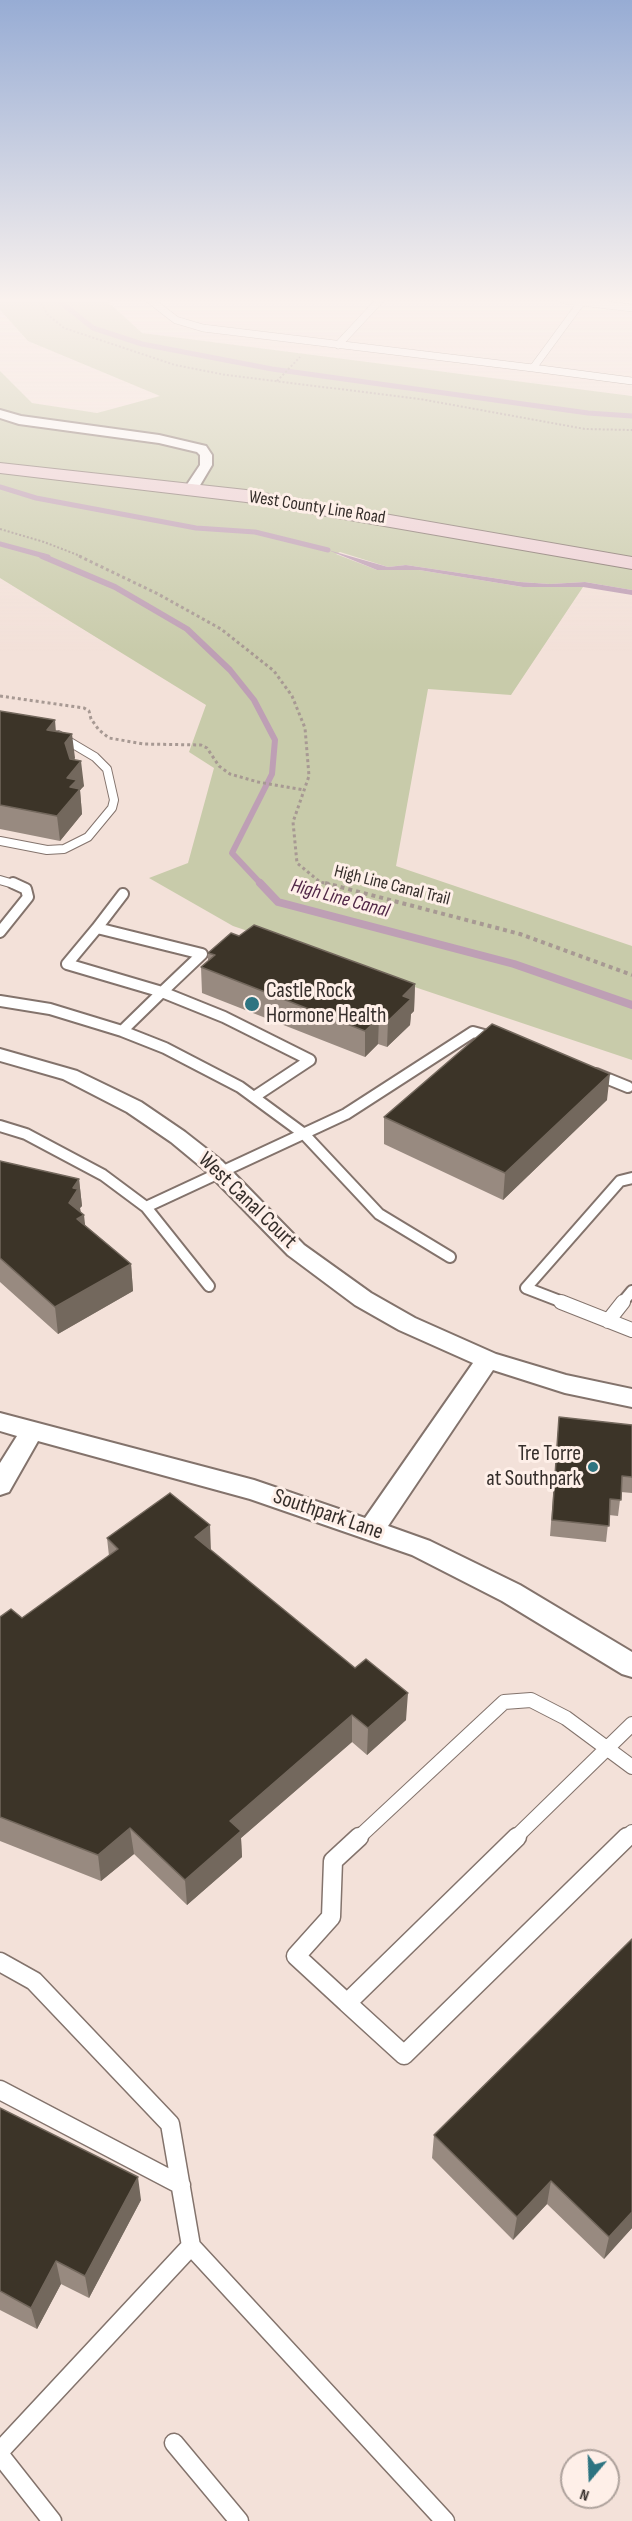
<!DOCTYPE html>
<html>
<head>
<meta charset="utf-8">
<style>
	body { margin:0 }
	#map { position:relative; width:632px; height:2521px; overflow:hidden; background:#f3e1d9; font-family:"Sofia Sans Condensed",sans-serif }
	canvas { display:block }
	.north { position:absolute; left:560px; top:2449px; width:60px; height:60px; box-sizing:border-box; background:#feefe8; border:2px solid #aea29c; border-radius:50%; rotate:199deg; font-size:16px; font-weight:700; line-height:24px; text-align:center; color:#352e2b }
	.north::after { content:''; display:block; margin:auto; width:21px; height:27px; background:#2e7481; clip-path:polygon(50% 0,100% 100%,50% 72%,0 100%) }
</style>
</head>
<body>
<div id="map">
<canvas width="632" height="2521"></canvas>
<div class="north">N</div>
</div>
<script>
const c = document.querySelector('canvas').getContext('2d');
c.lineJoin = 'round';
function fill(path, color) { c.fillStyle = color; c.fill(path, 'evenodd'); }
const poly = rows => new Path2D(rows.map(r => 'M' + r).join(''));
function strokePath(path, color, width, dash) { c.strokeStyle = color; c.lineWidth = width; c.lineCap = dash ? 'butt' : 'round'; c.setLineDash(dash || []); c.stroke(path); }
function drawText(font, color, halo, rows, align = 'center') {
  c.font = font + ' "Sofia Sans Condensed",sans-serif'; c.lineWidth = 6; c.setLineDash([]); c.textBaseline = 'middle'; c.strokeStyle = halo; c.fillStyle = color; for (const [text, x, y, turn = 0] of rows) {
    c.save(); c.translate(x, y); c.rotate((+turn || 0) * Math.PI / 180); c.textAlign = isNaN(turn) ? turn : align; if (halo) c.strokeText(text, 0, 0); c.fillText(text, 0, 0); c.restore();
  }
}
const green = poly([
	[0,300,106,300,142,333,632,396,632,590,585,582,550,584,520,582,406,565,388,567,340,552,336,554,377,570,419,570,523,587,583,587,511,695,428,689,396,866,632,946,632,1060,233,926,149,878,188,863,214,768,189,752,206,705,0,578,0,371,32,403,97,413,160,396,28,341,0,310]
]);
const water = poly([
	[328,550,388,567,406,565,520,582,550,584,585,582,632,590,632,595,583,587,523,587,419,570,377,570]
]);
const streamFar2 = poly([
	[58,300,93,328,142,344,272,369,588,413,632,416],
	[0,487,36,498,196,528,255,532,328,550],
	[0,544,48,557]
]);
const streamFar1 = poly([
	[42,556,115,587,187,629,230,670,254,700,275,740,272,774,232,853,262,885]
]);
const stream = poly([
	[260,883,278,902,514,964,632,1005]
]);
const pathFar2 = poly([
	[39,300,48,315,64,328,175,365,226,375,420,399,585,429,632,430],
	[277,381,300,357],
	[0,529,44,542,83,557]
]);
const pathFar1 = poly([
	[79,556,158,594,221,629,274,671,292,696,305,728,309,776,293,822,297,863,320,882,332,885],
	[0,696,84,708,89,711,91,719,99,730,109,738,144,744,201,745,207,748,219,766,230,774,258,782,304,790]
]);
const path = poly([
	[325,883,520,934,632,975]
]);
const serviceFar4 = poly([
	[150,300,176,320,203,328,533,368],
	[564,300,632,308],
	[583,300,533,368,632,381],
	[338,345,380,300]
]);
const serviceFar3 = poly([
	[0,841,47,850,64,849,88,837,112,808,114,800,107,769,95,757,58,735],
	[0,880,17,885]
]);
const serviceFar2 = poly([
	[97,928,123,894],
	[97,928,202,954,162,992,67,964,97,928],
	[0,932,28,897,26,889,13,883],
	[162,992,224,1017,310,1060,254,1097],
	[0,1001,50,1009,122,1031,165,1048,240,1087,304,1134,379,1214,450,1257],
	[122,1031,162,992],
	[596,1074,628,1087],
	[0,1126,26,1134,103,1175,146,1207,209,1286],
	[146,1207,346,1114,473,1032,495,1038],
	[565,1303,526,1288,620,1181,632,1178],
	[622,1303,632,1291]
]);
const serviceFar1 = poly([
	[561,1302,632,1330],
	[608,1321,623,1302],
	[358,1838,504,1702,531,1700,566,1718,632,1767],
	[515,1838,632,1724],
	[626,1838,632,1832]
]);
const service = poly([
	[517,1837,347,2003,404,2055,627,1837],
	[0,1962,34,1981,170,2124,191,2246,445,2521],
	[347,2003,296,1956,331,1917,333,1861,359,1837],
	[0,2090,181,2185],
	[174,2443,239,2521],
	[0,2451,191,2246],
	[0,2455,52,2521]
]);
const minor = poly([
	[0,410,21,416,159,435,206,446,212,455,212,465,196,492,186,492,184,489,200,465,200,455,197,452,159,443,19,424,0,418,0,410],
	[0,1049,77,1071,141,1102,185,1132,222,1161,304,1245,371,1293,415,1318,496,1354,566,1375,632,1389,632,1407,565,1393,493,1370,388,1526,430,1541,520,1585,632,1652,632,1677,622,1674,502,1601,412,1555,250,1499,38,1441,9,1492,0,1495,0,1463,17,1436,0,1431,0,1413,254,1480,365,1518,473,1363,399,1330,355,1305,288,1255,206,1171,171,1142,127,1112,63,1079,0,1061,0,1049]
]);
const secondary = poly([
	[0,463,246,490,632,557,632,569,246,502,0,473,0,463]
]);
const wall = poly([
	[0,711,56,731,75,758,74,760,84,786,80,790,82,814,60,841,0,829],
	[239,936,415,984,414,1011,411,1014,410,1025,387,1047,378,1044,365,1057,202,993,201,967,208,961,208,953],
	[607,1100,503,1200,384,1144,384,1117],
	[0,1161,79,1179,82,1206,80,1208,81,1213,85,1225,131,1264,133,1291,58,1334,0,1282],
	[559,1417,632,1425,632,1493,621,1492,618,1516,609,1515,606,1542,550,1536],
	[107,1538,211,1550,406,1720,367,1755,352,1742,241,1838,242,1857,187,1905,134,1854,101,1881,0,1841,0,1617,22,1618,109,1556],
	[632,1939,632,2228,604,2259,547,2204,513,2240,432,2158,434,2135],
	[0,2108,141,2200,89,2298,61,2284,37,2329,0,2310]
]);
const shadedWall = poly([
	[55,720,57,745,47,730],
	[72,734,75,758,67,767,65,743],
	[81,761,84,786,80,790,82,814,60,841,57,816,67,778],
	[415,984,414,1011,411,1014,410,1025,387,1047,388,1021,403,996],
	[379,1018,378,1044,365,1057,365,1031],
	[610,1074,607,1100,503,1200,505,1173],
	[79,1179,82,1206,80,1208,81,1216,84,1215,87,1242,69,1203,73,1188],
	[131,1264,133,1291,58,1334,55,1307],
	[210,1525,211,1552,195,1537],
	[408,1693,406,1720,367,1755,368,1728],
	[352,1715,352,1742,241,1838,242,1857,187,1905,185,1880,230,1821],
	[130,1828,134,1854,101,1881,98,1855],
	[138,2177,141,2200,89,2298,85,2276],
	[551,2181,547,2204,513,2240,517,2217],
	[632,2212,632,2228,604,2259,609,2237],
	[56,2261,61,2284,37,2329,31,2308]
]);
const building = poly([
	[0,711,55,720,47,730,72,734,65,743,70,759,81,761,67,778,77,780,70,787,80,789,57,816,0,805,0,711],
	[254,925,415,984,403,996,411,999,388,1021,379,1018,365,1031,201,967,215,955,208,953,231,933,239,936,254,925],
	[492,1024,610,1074,505,1173,384,1117,492,1024],
	[0,1161,79,1179,73,1188,78,1189,69,1203,84,1215,77,1219,131,1264,55,1307,0,1258,0,1161],
	[559,1417,632,1425,632,1477,622,1476,621,1500,610,1499,609,1526,552,1520,559,1417],
	[170,1493,210,1525,195,1537,355,1668,366,1659,408,1693,368,1728,352,1715,230,1821,241,1831,185,1880,130,1828,98,1855,0,1817,0,1617,11,1609,22,1618,118,1549,107,1538,170,1493],
	[632,1939,632,2212,609,2237,551,2181,517,2217,434,2135,632,1939],
	[0,2108,138,2177,85,2276,56,2261,31,2308,0,2291,0,2108]
]);
const markers = [
	[252,1004,8,"#2e7481"],
	[593,1467,6,"#2e7481"]
];
const farStreetnames = [
	["West County Line Road",317,508,9],
	["High Line Canal Trail",392,886,14]
];
const farWaternames = [
	["High Line Canal",340,899,15]
];
const poiNames = [
	["Castle Rock",266,991],
	["Hormone Health",266,1016],
	["Tre Torre",581,1454,"right"],
	["at Southpark",581,1479,"right"]
];
const streetNames = [
	["West Canal Court",247,1201,44],
	["Southpark Lane",328,1515,19]
];
fill(green, '#c8cbaa');
fill(water, '#be9fb5');
strokePath(streamFar2, '#be9fb5', 5);
strokePath(streamFar1, '#be9fb5', 6);
strokePath(stream, '#be9fb5', 8);
strokePath(serviceFar4, '#83736c', 8);
strokePath(serviceFar3, '#83736c', 10);
strokePath(serviceFar2, '#83736c', 14);
strokePath(serviceFar1, '#83736c', 16);
strokePath(service, '#83736c', 21);
strokePath(minor, '#83736c', 4);
strokePath(secondary, '#83736c', 2);
strokePath(pathFar2, '#a79993', 2, [2, 2]);
strokePath(pathFar1, '#a79993', 3, [3, 3]);
strokePath(path, '#a79993', 4, [4, 4]);
strokePath(serviceFar4, '#fff', 7);
strokePath(serviceFar3, '#fff', 8);
strokePath(serviceFar2, '#fff', 10);
strokePath(serviceFar1, '#fff', 14);
strokePath(service, '#fff', 18);
fill(minor, '#fff');
fill(secondary, '#eed2d6');
fill(wall, '#988a80');
fill(shadedWall, '#73685d');
fill(building, '#3c3428');
strokePath(building, '#73685d', 1.5);
const sky = c.createLinearGradient(0, 0, 0, 653);
sky.addColorStop(0, '#97acd4');
sky.addColorStop(0.46, '#faf2ee');
sky.addColorStop(1, '#faf2ee00');
c.fillStyle = sky;
c.fillRect(0, 0, 632, 653);
for (const [x, y, r, color] of markers) { const dot = new Path2D(); dot.arc(x, y, r, 0, 2 * Math.PI); c.fillStyle = color; c.fill(dot); strokePath(dot, '#feefe8', 2); }
drawText('18px', '#352e2b', '#feefe8', farStreetnames);
drawText('italic 20px', '#512747', '#feefe8', farWaternames);
drawText('22px', '#352e2b', '#feefe8', poiNames, 'left');
drawText('22px', '#352e2b', '#feefe8', streetNames);
</script>
</body>
</html>
